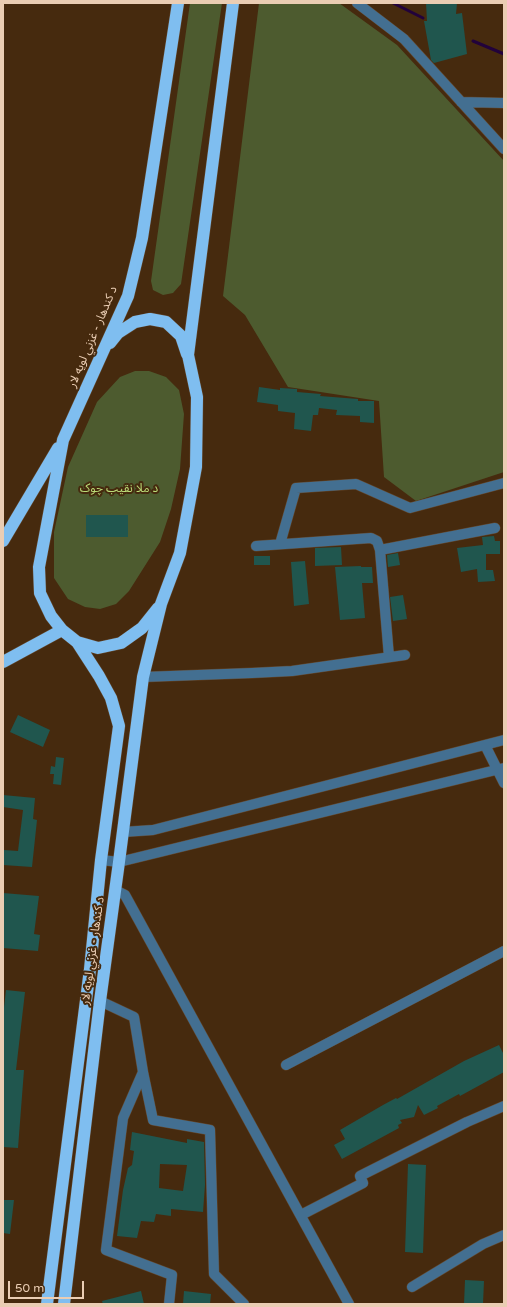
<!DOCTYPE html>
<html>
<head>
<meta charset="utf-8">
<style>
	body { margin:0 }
	#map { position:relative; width:507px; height:1307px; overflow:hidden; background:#462a0e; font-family:"Varela Round",sans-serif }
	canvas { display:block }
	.frame { position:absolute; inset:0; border:4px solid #eacdb3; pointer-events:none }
	.scale { position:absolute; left:8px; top:1281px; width:76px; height:18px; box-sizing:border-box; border:2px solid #eacdb3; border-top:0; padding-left:5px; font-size:12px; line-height:14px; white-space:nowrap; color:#eacdb3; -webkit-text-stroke:3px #462a0e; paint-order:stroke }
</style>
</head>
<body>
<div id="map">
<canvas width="507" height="1307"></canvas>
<div class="frame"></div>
<div class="scale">50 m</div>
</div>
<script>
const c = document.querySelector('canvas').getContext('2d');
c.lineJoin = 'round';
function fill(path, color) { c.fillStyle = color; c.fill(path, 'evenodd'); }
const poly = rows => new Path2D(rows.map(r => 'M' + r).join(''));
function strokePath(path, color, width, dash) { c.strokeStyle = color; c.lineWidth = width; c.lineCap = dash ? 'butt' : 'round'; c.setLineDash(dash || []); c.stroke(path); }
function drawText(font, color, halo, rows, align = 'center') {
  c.font = font + ' "Varela Round","Noto Sans Arabic",sans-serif'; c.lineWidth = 4; c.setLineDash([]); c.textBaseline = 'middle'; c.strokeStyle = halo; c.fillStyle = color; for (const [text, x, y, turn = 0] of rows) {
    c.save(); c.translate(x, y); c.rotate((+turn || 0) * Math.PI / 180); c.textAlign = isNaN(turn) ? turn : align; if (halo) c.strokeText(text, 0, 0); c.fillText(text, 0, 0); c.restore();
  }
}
const green = poly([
	[190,3,222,3,181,284,173,293,163,295,153,290,151,281],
	[259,3,339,3,397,45,504,161,504,472,416,501,384,477,379,401,288,387,245,315,223,296],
	[135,371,149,371,166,377,179,390,184,414,180,469,171,509,160,542,129,591,116,604,100,609,85,607,68,599,54,578,54,532,68,467,97,402,120,377]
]);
const stream = poly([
	[393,3,423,18],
	[473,41,504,54]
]);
const building = poly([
	[426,3,457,3,456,14,462,13,467,54,434,63,431,60,424,21,427,21],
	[259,387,280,390,280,388,297,389,297,392,321,394,320,396,358,399,358,401,374,401,374,423,360,422,360,416,336,415,337,410,319,408,318,415,313,415,311,431,294,429,295,413,278,411,278,405,257,402],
	[86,515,128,515,128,537,86,537],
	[494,536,495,541,500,541,500,554,486,554,486,570,493,570,495,581,478,582,477,569,461,572,457,548,483,545,482,537],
	[341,547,342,565,315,566,315,548],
	[398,553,400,565,388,567,387,555],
	[254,556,270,556,270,565,254,565],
	[305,561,309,604,294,606,291,562],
	[361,566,361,567,372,567,373,583,362,583,365,618,340,620,335,567],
	[403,595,407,619,393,621,390,597],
	[18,715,50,730,43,747,10,732],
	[56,757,64,758,61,785,53,784,54,774,50,774,51,766,55,767],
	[3,795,35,798,33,819,37,820,32,867,3,865,4,850,18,851,23,810,3,807],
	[3,893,39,896,34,934,40,935,38,951,3,948],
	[6,990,25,992,16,1070,24,1070,18,1148,3,1147,3,1016],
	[499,1045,504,1055,504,1072,460,1096,459,1094,437,1106,438,1108,424,1115,418,1105,414,1117,400,1120,402,1123,398,1125,399,1128,342,1159,334,1145,345,1139,340,1130,383,1105,396,1098,397,1099,464,1061],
	[132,1132,187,1143,187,1139,204,1142,205,1185,203,1212,171,1209,171,1216,156,1214,154,1222,141,1221,137,1238,117,1236,123,1190,128,1168,132,1165,134,1151,130,1150],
	[160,1164,187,1165,183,1191,159,1188],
	[408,1164,426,1165,423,1253,405,1252],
	[3,1200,14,1200,10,1234,3,1233],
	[465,1280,484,1281,483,1304,464,1304],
	[141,1291,144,1304,103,1304,102,1301],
	[184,1291,211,1294,210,1304,183,1304]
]);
const minor = poly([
	[357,3,404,39,504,149],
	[461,102,504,103],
	[280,544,296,488,356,484,410,508,504,483],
	[256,546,371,538,377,541,380,550,389,657],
	[380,550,495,528],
	[143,677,252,673,292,671,405,655],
	[485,745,504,783],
	[123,832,153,830,504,740],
	[101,860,119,862,504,768],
	[115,890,125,895,349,1304],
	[100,1001,134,1017,143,1072,123,1118,106,1250,172,1275,169,1304],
	[286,1065,504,951],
	[143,1072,153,1120,210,1130,214,1274,244,1304],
	[301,1215,363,1183,360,1176,467,1122,504,1106],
	[412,1287,483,1244,504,1235]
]);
const highway = poly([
	[110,343,118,333,135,322,150,319,166,322,181,336,187,354],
	[3,541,58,448],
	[77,642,98,648,121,643,142,628,158,608],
	[3,662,62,630],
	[47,1304,90,969,101,860,119,726,111,698,99,676,77,642,62,630,51,616,40,593,39,567,63,440,128,296,142,238,178,3],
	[64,1304,100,1001,119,862,143,677,161,604,180,553,196,467,197,397,188,355,233,3]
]);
const streetNames = [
	["د کندهار - غزني لويه لار",93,337,-67],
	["د کندهار - غزني لويه لار",93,951,-82]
];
const parkNames = [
	["د ملا نقيب چوک",119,489]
];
fill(green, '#4d5b2f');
strokePath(stream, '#22023b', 3);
fill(building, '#20564e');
strokePath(minor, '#64472c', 11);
strokePath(highway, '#64472c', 13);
strokePath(minor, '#436f91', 10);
strokePath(highway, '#7fbef0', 12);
drawText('12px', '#eacdb3', '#462a0e', streetNames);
drawText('12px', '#bcdc78', '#462a0e', parkNames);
</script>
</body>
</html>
